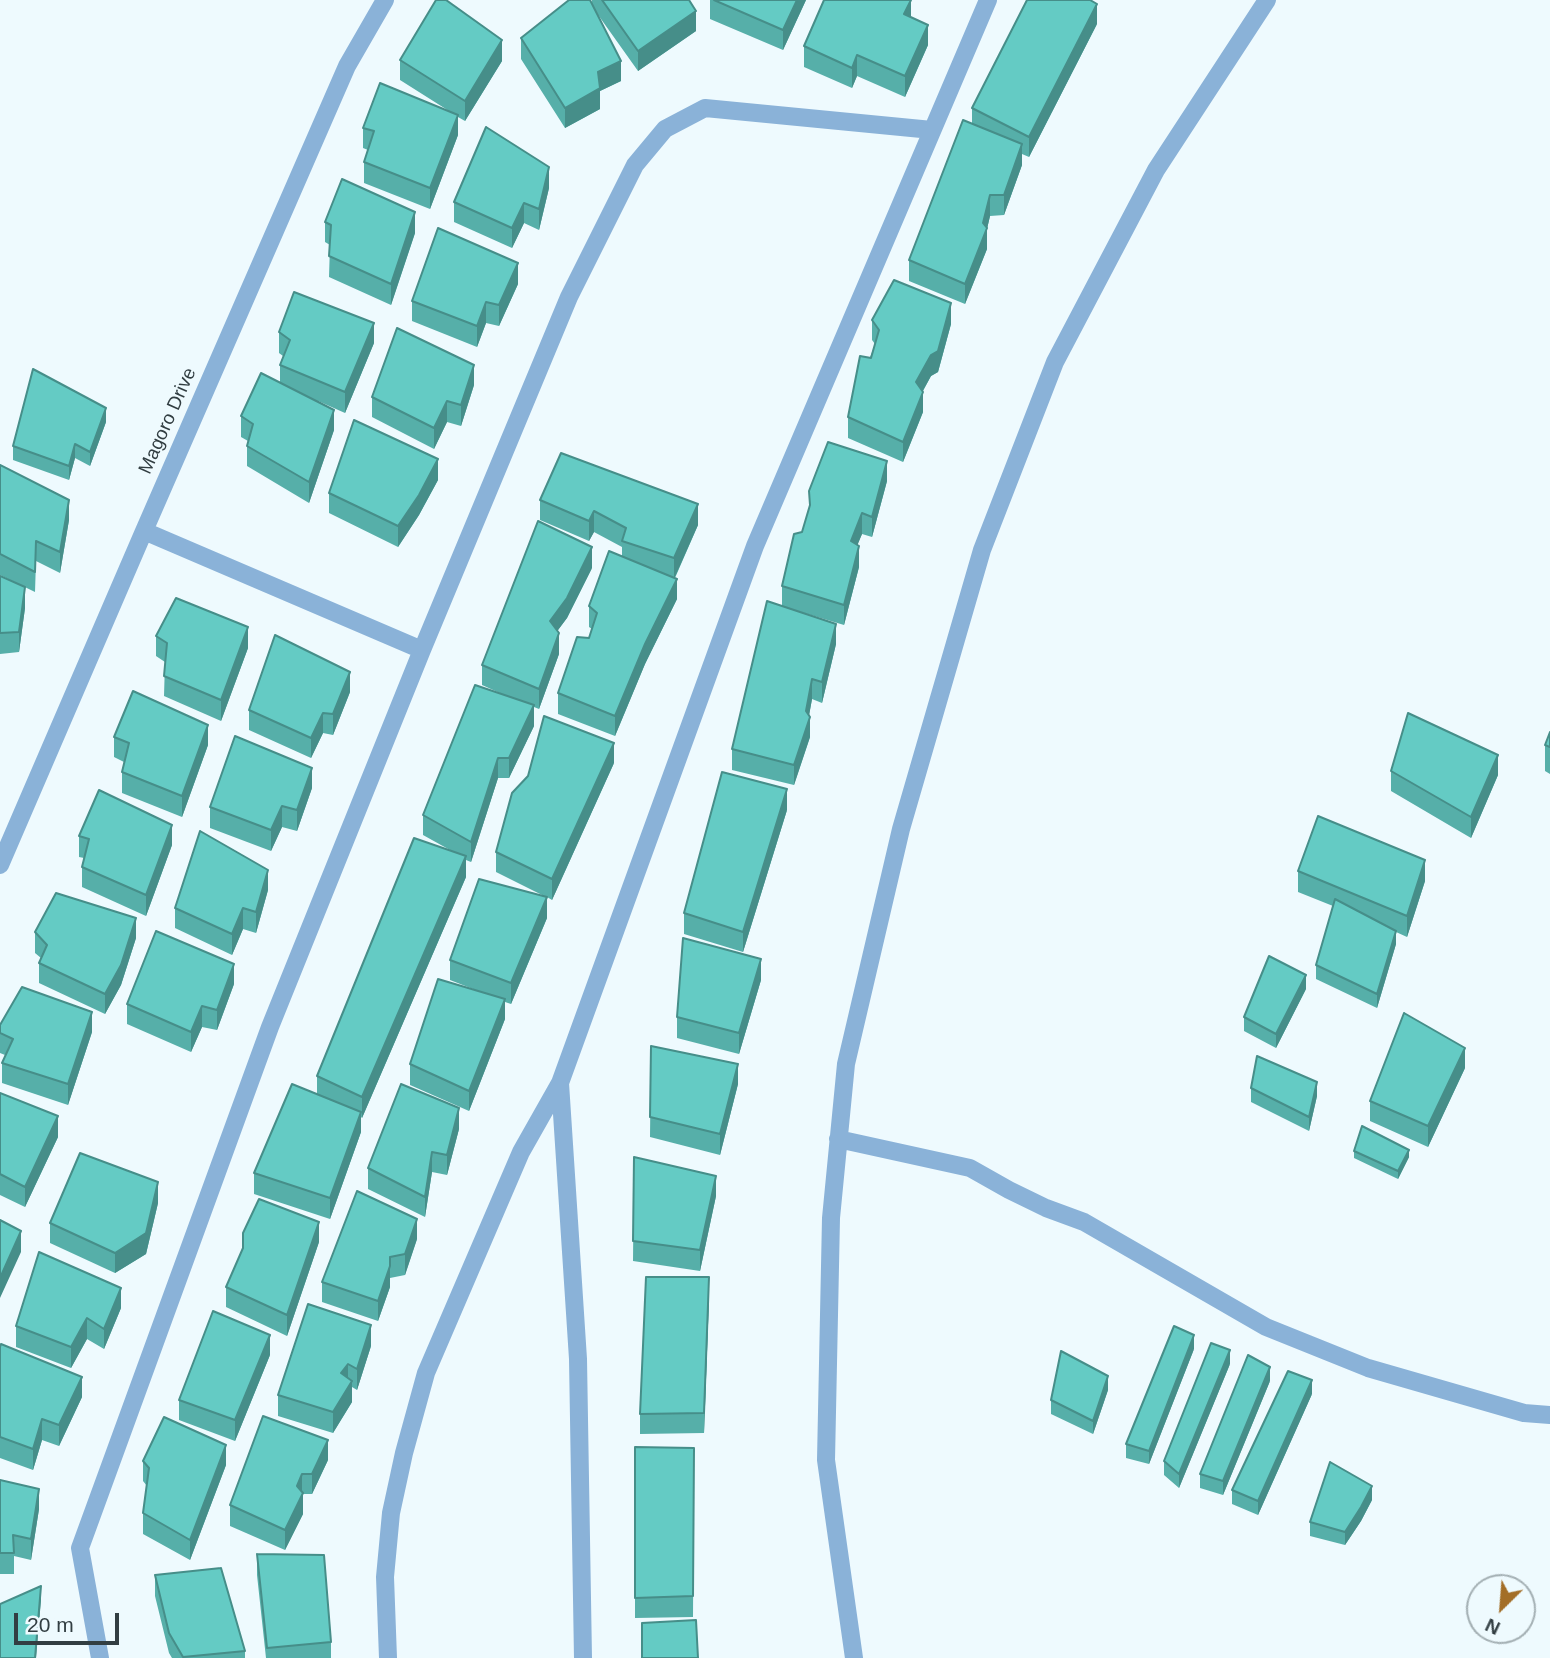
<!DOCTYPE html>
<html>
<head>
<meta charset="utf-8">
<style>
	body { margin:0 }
	#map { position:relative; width:1550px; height:1658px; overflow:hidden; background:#eefafe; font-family:Arial,sans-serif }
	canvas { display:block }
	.north { position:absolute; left:1466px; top:1574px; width:70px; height:70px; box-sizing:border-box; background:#eefafe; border:2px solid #a3afb3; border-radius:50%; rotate:205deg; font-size:19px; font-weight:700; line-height:28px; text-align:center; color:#323e42 }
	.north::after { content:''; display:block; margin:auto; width:24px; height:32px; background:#a36e27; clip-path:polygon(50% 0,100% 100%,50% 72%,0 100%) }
	.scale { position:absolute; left:14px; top:1613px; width:105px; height:32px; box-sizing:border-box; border:4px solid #323e42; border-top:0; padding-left:9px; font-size:21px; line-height:24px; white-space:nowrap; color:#323e42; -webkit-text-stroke:5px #eefafe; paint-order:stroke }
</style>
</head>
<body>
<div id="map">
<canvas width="1550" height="1658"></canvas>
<div class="north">N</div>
<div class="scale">20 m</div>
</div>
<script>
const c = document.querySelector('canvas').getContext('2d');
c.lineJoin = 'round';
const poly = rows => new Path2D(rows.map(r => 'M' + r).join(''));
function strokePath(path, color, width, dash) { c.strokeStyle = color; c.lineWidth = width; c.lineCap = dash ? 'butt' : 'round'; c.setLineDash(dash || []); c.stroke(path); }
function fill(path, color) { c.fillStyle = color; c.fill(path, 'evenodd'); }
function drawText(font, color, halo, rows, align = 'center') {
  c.font = font + ' Arial,sans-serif'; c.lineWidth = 7; c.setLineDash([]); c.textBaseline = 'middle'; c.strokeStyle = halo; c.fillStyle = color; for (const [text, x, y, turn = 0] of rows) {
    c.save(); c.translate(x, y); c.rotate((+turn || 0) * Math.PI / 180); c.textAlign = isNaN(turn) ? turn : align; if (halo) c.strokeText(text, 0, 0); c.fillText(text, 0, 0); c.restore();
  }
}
const minor = poly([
	[144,531,422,650],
	[0,865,144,531,347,66,385,0],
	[560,1083,578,1359,583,1658],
	[838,1139,970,1168,1009,1190,1046,1208,1084,1222,1266,1327,1368,1368,1524,1413,1550,1415],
	[100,1658,80,1548,270,1027,422,650,569,297,635,165,665,129,705,108,932,130],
	[388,1658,385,1577,391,1513,404,1453,426,1373,521,1152,560,1083,755,546,988,0],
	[854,1658,826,1460,831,1218,846,1064,901,829,982,550,1055,362,1156,170,1267,0]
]);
const wall = poly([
	[592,0,689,0,696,31,638,71,596,12,621,81,600,91,600,109,565,128,521,59,521,38,592,4],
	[710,0,806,0,783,50,710,19],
	[1097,24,1029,157,1022,154,1022,165,1004,215,990,216,987,229,987,249,965,304,909,281,909,260,972,124,972,108],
	[928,45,905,97,857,76,852,88,804,67,804,46],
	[400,60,502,61,465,121,458,117,458,135,430,209,364,183,364,162,368,150,363,148,363,128,449,111,400,80],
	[549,188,539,230,524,223,512,248,454,222,454,202],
	[325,222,415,233,391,305,329,277,330,245,325,242],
	[518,284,499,326,486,323,477,347,412,321,412,301],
	[872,320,951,324,938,372,931,376,923,391,923,412,903,462,848,438,848,417,875,344,872,340],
	[279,332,374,343,345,413,318,401,334,430,309,503,247,466,247,446,248,441,241,437,241,416,280,382,280,365,283,356,279,353],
	[474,385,461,426,447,422,434,449,372,417,372,397],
	[106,422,90,466,75,458,69,480,13,460,13,446],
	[0,465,69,520,60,573,36,561,35,592,0,575],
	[438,480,419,515,398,547,329,513,329,493],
	[887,481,872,537,862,534,857,545,859,567,844,625,791,609,836,644,822,703,812,699,809,715,810,737,794,785,732,770,732,749,782,606,782,586,802,532,809,508,809,491],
	[540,500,698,525,675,578,677,599,645,664,615,736,558,714,558,693,589,638,592,629,589,627,589,606,622,556,622,547,594,532,589,541,540,520],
	[592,568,567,618,557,631,559,654,539,709,534,707,534,726,509,778,498,778,471,862,466,860,466,877,362,1118,361,1117,361,1132,330,1219,254,1194,254,1173,317,1094,317,1076,450,850,423,835,423,815,511,698,482,685,482,665],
	[0,576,25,608,19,652,0,654],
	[156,636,248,648,221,721,164,696,165,662,156,656],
	[350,692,333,735,323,733,311,758,249,730,249,710],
	[1550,732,1550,774,1545,771,1545,745],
	[114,737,208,745,182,817,122,793,122,772,124,762,114,757],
	[614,763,552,900,547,897,547,918,511,1004,505,1002,505,1019,469,1111,410,1085,410,1064,473,989,450,980,450,960,546,897,496,872,496,852],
	[1391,771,1498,775,1471,838,1391,791],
	[312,788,297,831,282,827,271,851,210,828,210,807],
	[787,810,743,952,684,934,684,913],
	[79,836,172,845,146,916,82,887,82,867,84,858,79,857],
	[1298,871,1425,881,1407,937,1396,932,1396,944,1377,1008,1316,979,1316,965,1333,906,1298,892],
	[268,890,256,933,243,929,232,955,175,928,175,908],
	[35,932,136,938,121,985,105,1014,39,983,39,963,41,958,35,953],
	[761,980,739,1054,677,1038,677,1017],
	[234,984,217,1030,202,1027,191,1052,127,1024,127,1004],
	[1306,989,1276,1048,1244,1031,1244,1017],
	[0,1025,92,1032,68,1105,2,1083,2,1063,5,1055,0,1053],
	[651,1046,738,1084,720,1155,650,1137],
	[1465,1068,1428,1147,1370,1121,1370,1101],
	[1251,1088,1317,1096,1309,1131,1251,1102],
	[0,1093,58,1137,25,1207,0,1195],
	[459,1129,447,1175,432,1172,425,1217,368,1189,368,1168],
	[1354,1151,1409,1157,1398,1179,1354,1158],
	[634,1157,716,1196,700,1271,633,1261],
	[158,1203,146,1254,115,1273,50,1243,50,1223],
	[417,1239,405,1275,390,1278,390,1287,378,1321,322,1302,322,1282],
	[319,1242,287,1336,226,1307,226,1287],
	[709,1298,704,1433,640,1434,640,1414],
	[121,1308,104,1349,87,1339,71,1368,16,1347,16,1326],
	[371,1346,357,1390,352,1387,352,1402,333,1433,278,1416,278,1395],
	[0,1347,82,1397,59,1446,42,1440,33,1470,0,1458],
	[1194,1349,1149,1464,1126,1458,1126,1444],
	[270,1355,235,1441,179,1420,179,1400],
	[1230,1364,1179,1488,1164,1475,1164,1461],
	[1270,1381,1223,1495,1200,1488,1200,1474],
	[1108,1390,1093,1434,1051,1414,1051,1400],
	[1312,1394,1258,1515,1232,1504,1232,1490],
	[635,1447,694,1448,693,1617,635,1618],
	[328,1460,312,1494,303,1494,303,1514,285,1550,230,1526,230,1505],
	[143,1461,226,1465,190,1560,143,1534,143,1513,147,1486,143,1481],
	[0,1480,39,1509,31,1560,14,1556,14,1574,0,1574],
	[1372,1500,1361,1521,1345,1545,1310,1536,1310,1522],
	[257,1554,331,1642,331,1658,266,1658,257,1575],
	[155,1575,245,1651,245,1658,172,1658,169,1653,155,1596]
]);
const shadedWall = poly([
	[797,0,806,0,783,50,783,30],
	[911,0,911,21,904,14],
	[1097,4,1097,24,1029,157,1029,137],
	[696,11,696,31,638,71,638,51],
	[928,25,928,45,905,97,905,76],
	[502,40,502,61,465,121,465,101],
	[857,55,857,76,852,88,852,68],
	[621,61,621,81,600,91,600,109,565,128,565,108,598,72],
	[458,115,458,135,430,209,430,188],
	[1022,144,1022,165,1004,215,1004,195],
	[549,167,549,188,539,230,539,209],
	[990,195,990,216,987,229,987,249,965,304,965,284],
	[524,203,524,223,512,248,512,228],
	[415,212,415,233,391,305,391,284],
	[518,263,518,284,499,326,499,305],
	[486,302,486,323,477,347,477,326],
	[951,303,951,324,938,372,931,376,916,403,916,382],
	[374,323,374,343,345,413,345,392],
	[474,365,474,385,461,426,461,405],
	[923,392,923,412,903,462,903,442],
	[447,401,447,422,434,449,434,428],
	[106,408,106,422,90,466,90,452],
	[334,410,334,430,309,503,309,482],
	[75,444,75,458,69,480,69,466],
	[438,459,438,480,419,515,398,547,398,526],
	[887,461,887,481,872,537,872,517],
	[69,500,69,520,60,573,60,552],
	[698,504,698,525,674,579,674,558],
	[594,511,594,532,589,541,589,521],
	[862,513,862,534,851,561,851,541],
	[859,546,859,567,844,625,844,605],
	[592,547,592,568,567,618,550,641,550,621],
	[677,579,677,599,645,664,615,736,615,716,645,644],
	[25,587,25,608,19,652,19,632],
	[836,624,836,644,822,703,822,682],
	[248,627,248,648,221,721,221,700],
	[559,633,559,654,539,709,539,689],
	[350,672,350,692,333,735,333,714],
	[812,679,812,699,807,727,810,717,810,737,794,785,794,765,806,711],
	[534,705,534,726,509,778,509,758],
	[323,713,323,733,311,758,311,738],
	[208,725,208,745,182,817,182,796],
	[614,743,614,763,552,900,552,879],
	[1498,755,1498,775,1471,838,1471,817],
	[498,758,498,778,471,862,471,842],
	[312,768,312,788,297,831,297,810],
	[787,789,787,810,743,952,743,932],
	[282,806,282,827,271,851,271,830],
	[172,825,172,845,146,916,146,895],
	[466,856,466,877,362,1118,362,1097],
	[1425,860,1425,881,1407,937,1407,916],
	[268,870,268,890,256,933,256,912],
	[547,897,547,918,511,1004,511,983],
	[243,908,243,929,232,955,232,934],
	[136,918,136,938,121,985,105,1014,105,994],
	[1396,931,1396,944,1377,1008,1377,994],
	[761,959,761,980,739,1054,739,1033],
	[234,964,234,984,217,1030,217,1010],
	[1306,975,1306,989,1276,1048,1276,1034],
	[505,999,505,1019,469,1111,469,1091],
	[202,1006,202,1027,191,1052,191,1032],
	[92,1012,92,1032,68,1105,68,1084],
	[1465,1048,1465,1068,1428,1147,1428,1126],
	[738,1064,738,1084,720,1155,720,1134],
	[1317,1082,1317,1096,1309,1131,1309,1117],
	[459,1108,459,1129,447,1175,447,1155],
	[361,1112,361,1132,330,1219,330,1198],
	[58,1116,58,1137,25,1207,25,1187],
	[1409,1150,1409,1157,1398,1179,1398,1171],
	[432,1152,432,1172,425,1217,425,1197],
	[716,1176,716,1196,700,1271,700,1250],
	[158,1182,158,1203,146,1254,115,1273,115,1253],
	[417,1219,417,1239,405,1275,405,1254],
	[319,1222,319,1242,287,1336,287,1315],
	[21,1231,21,1252,0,1298,0,1278],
	[390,1257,390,1287,378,1321,378,1301],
	[709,1277,709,1298,704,1433,704,1413],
	[121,1288,121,1308,104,1349,104,1329],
	[87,1318,87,1339,71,1368,71,1347],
	[371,1325,371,1346,357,1390,357,1369],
	[270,1335,270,1355,235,1441,235,1420],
	[1194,1335,1194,1349,1149,1464,1149,1451],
	[1230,1350,1230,1364,1179,1488,1179,1474],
	[348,1364,348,1385,341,1373],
	[1270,1367,1270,1381,1223,1495,1223,1481],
	[1108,1376,1108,1390,1093,1434,1093,1421],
	[82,1377,82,1397,59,1446,59,1425],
	[1312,1380,1312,1394,1258,1515,1258,1501],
	[352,1381,352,1402,333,1433,333,1412],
	[42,1419,42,1440,33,1470,33,1449],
	[328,1440,328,1460,312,1494,312,1474],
	[226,1445,226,1465,190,1560,190,1540],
	[302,1474,302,1494,297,1486],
	[1372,1486,1372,1500,1361,1521,1345,1545,1345,1532],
	[39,1489,39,1509,31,1560,31,1539],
	[303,1493,303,1514,285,1550,285,1530],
	[41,1586,41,1600,36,1658,35,1658]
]);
const building = poly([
	[436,0,446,0,502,40,465,101,400,60,436,0],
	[569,0,590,0,621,61,598,72,600,88,565,108,521,38,569,0],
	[602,0,689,0,696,11,638,51,602,0],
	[714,0,797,0,783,30,714,0],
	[824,0,911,0,904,14,928,25,905,76,857,55,852,68,804,46,824,0],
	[1027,0,1090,0,1097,4,1029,137,972,108,1027,0],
	[380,83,458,115,430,188,364,162,374,131,363,128,380,83],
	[963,120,1022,144,1004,195,990,195,983,223,987,228,965,284,909,260,963,120],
	[486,127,549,167,539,209,524,203,512,228,454,202,486,127],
	[342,179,415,212,391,284,329,256,331,225,325,222,342,179],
	[438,228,518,263,499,305,486,302,477,326,412,301,438,228],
	[894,280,951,303,938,351,931,355,916,382,923,392,903,442,848,417,860,356,871,358,879,330,872,320,894,280],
	[294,292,374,323,345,392,280,365,290,340,279,332,294,292],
	[397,328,474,365,461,405,447,401,434,428,372,397,397,328],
	[33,369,106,408,90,452,75,444,69,466,13,446,33,369],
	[261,373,334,410,309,482,247,446,253,424,241,416,261,373],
	[354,420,438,459,419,495,398,526,329,493,354,420],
	[828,442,887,461,872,517,862,513,851,541,859,546,844,605,782,586,794,534,802,532,810,505,809,491,828,442],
	[561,453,698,504,674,558,622,541,626,528,594,511,589,521,540,500,561,453],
	[0,465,69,500,60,552,36,541,35,572,0,554,0,465],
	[538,521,592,547,567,598,550,621,559,633,539,689,482,665,538,521],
	[609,551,677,579,645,644,615,716,558,693,577,637,589,638,597,613,589,606,609,551],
	[0,576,25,587,19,632,0,633,0,576],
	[176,598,248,627,221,700,164,676,167,643,156,636,176,598],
	[767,601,836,624,822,682,812,679,806,711,810,717,794,765,732,749,767,601],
	[275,635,350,672,333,714,323,713,311,738,249,710,275,635],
	[475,685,534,705,509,758,498,758,471,842,423,815,475,685],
	[133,691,208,725,182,796,122,772,129,743,114,737,133,691],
	[1408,713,1498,755,1471,817,1391,771,1408,713],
	[544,716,614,743,552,879,496,852,512,793,528,776,544,716],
	[1550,732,1550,747,1545,745,1550,732],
	[235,736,312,768,297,810,282,806,271,830,210,807,235,736],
	[722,772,787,789,743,932,684,913,722,772],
	[99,790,172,825,146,895,82,867,89,839,79,836,99,790],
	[1318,816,1425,860,1407,916,1298,871,1318,816],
	[200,831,268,870,256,912,243,908,232,934,175,908,200,831],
	[414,838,466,856,362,1097,317,1076,414,838],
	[479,879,547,897,511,983,450,960,479,879],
	[56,893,136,918,121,965,105,994,39,963,47,945,35,932,56,893],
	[1335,899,1396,931,1377,994,1316,965,1335,899],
	[156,931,234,964,217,1010,202,1006,191,1032,127,1004,156,931],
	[683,938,761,959,739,1033,677,1017,683,938],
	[1269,956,1306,975,1276,1034,1244,1017,1269,956],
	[438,979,505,999,469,1091,410,1064,438,979],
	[22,987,92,1012,68,1084,2,1063,13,1039,0,1033,0,1025,22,987],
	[1404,1013,1465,1048,1428,1126,1370,1101,1404,1013],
	[651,1046,738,1064,720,1134,650,1117,651,1046],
	[1257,1056,1317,1082,1309,1117,1251,1088,1257,1056],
	[292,1084,361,1112,330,1198,254,1173,292,1084],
	[401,1084,459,1108,447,1155,432,1152,425,1197,368,1168,401,1084],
	[0,1093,58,1116,25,1187,0,1174,0,1093],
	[1362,1126,1409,1150,1398,1171,1354,1151,1362,1126],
	[80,1153,158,1182,146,1233,115,1253,50,1223,80,1153],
	[634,1157,716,1176,700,1250,633,1241,634,1157],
	[357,1191,417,1219,405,1254,390,1257,390,1266,378,1301,322,1282,357,1191],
	[259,1199,319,1222,287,1315,226,1287,243,1248,243,1233,259,1199],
	[0,1220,21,1231,0,1278,0,1220],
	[39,1252,121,1288,104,1329,87,1318,71,1347,16,1326,39,1252],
	[646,1277,709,1277,704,1413,640,1414,646,1277],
	[308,1304,371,1325,357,1369,348,1364,341,1373,352,1381,333,1412,278,1395,308,1304],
	[213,1311,270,1335,235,1420,179,1400,213,1311],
	[1174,1326,1194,1335,1149,1451,1126,1444,1174,1326],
	[1211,1343,1230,1350,1179,1474,1164,1461,1211,1343],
	[1,1344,82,1377,59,1425,42,1419,33,1449,0,1437,0,1347,1,1344],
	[1061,1351,1108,1376,1093,1421,1051,1400,1061,1351],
	[1248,1355,1270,1367,1223,1481,1200,1474,1248,1355],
	[1288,1371,1312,1380,1258,1501,1232,1490,1288,1371],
	[263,1416,328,1440,312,1474,302,1474,297,1486,303,1493,285,1530,230,1505,263,1416],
	[164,1417,226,1445,190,1540,143,1513,149,1468,143,1461,164,1417],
	[635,1447,694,1448,693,1596,635,1598,635,1447],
	[1330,1462,1372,1486,1361,1507,1345,1532,1310,1522,1330,1462],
	[0,1480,39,1489,31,1539,13,1535,14,1553,0,1553,0,1480],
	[257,1554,324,1555,331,1642,267,1648,257,1554],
	[221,1568,245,1651,183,1657,169,1633,155,1575,221,1568],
	[41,1586,35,1658,0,1658,0,1604,41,1586],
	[696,1620,698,1658,642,1658,642,1623,696,1620]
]);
const streetNames = [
	["Magoro Drive",168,421,-66]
];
strokePath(minor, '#8ab2d8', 18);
fill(wall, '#56afa9');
fill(shadedWall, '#468e89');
fill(building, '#64cbc4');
strokePath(building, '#468e89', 2);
drawText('19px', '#323e42', '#eefafe', streetNames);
</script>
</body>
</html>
